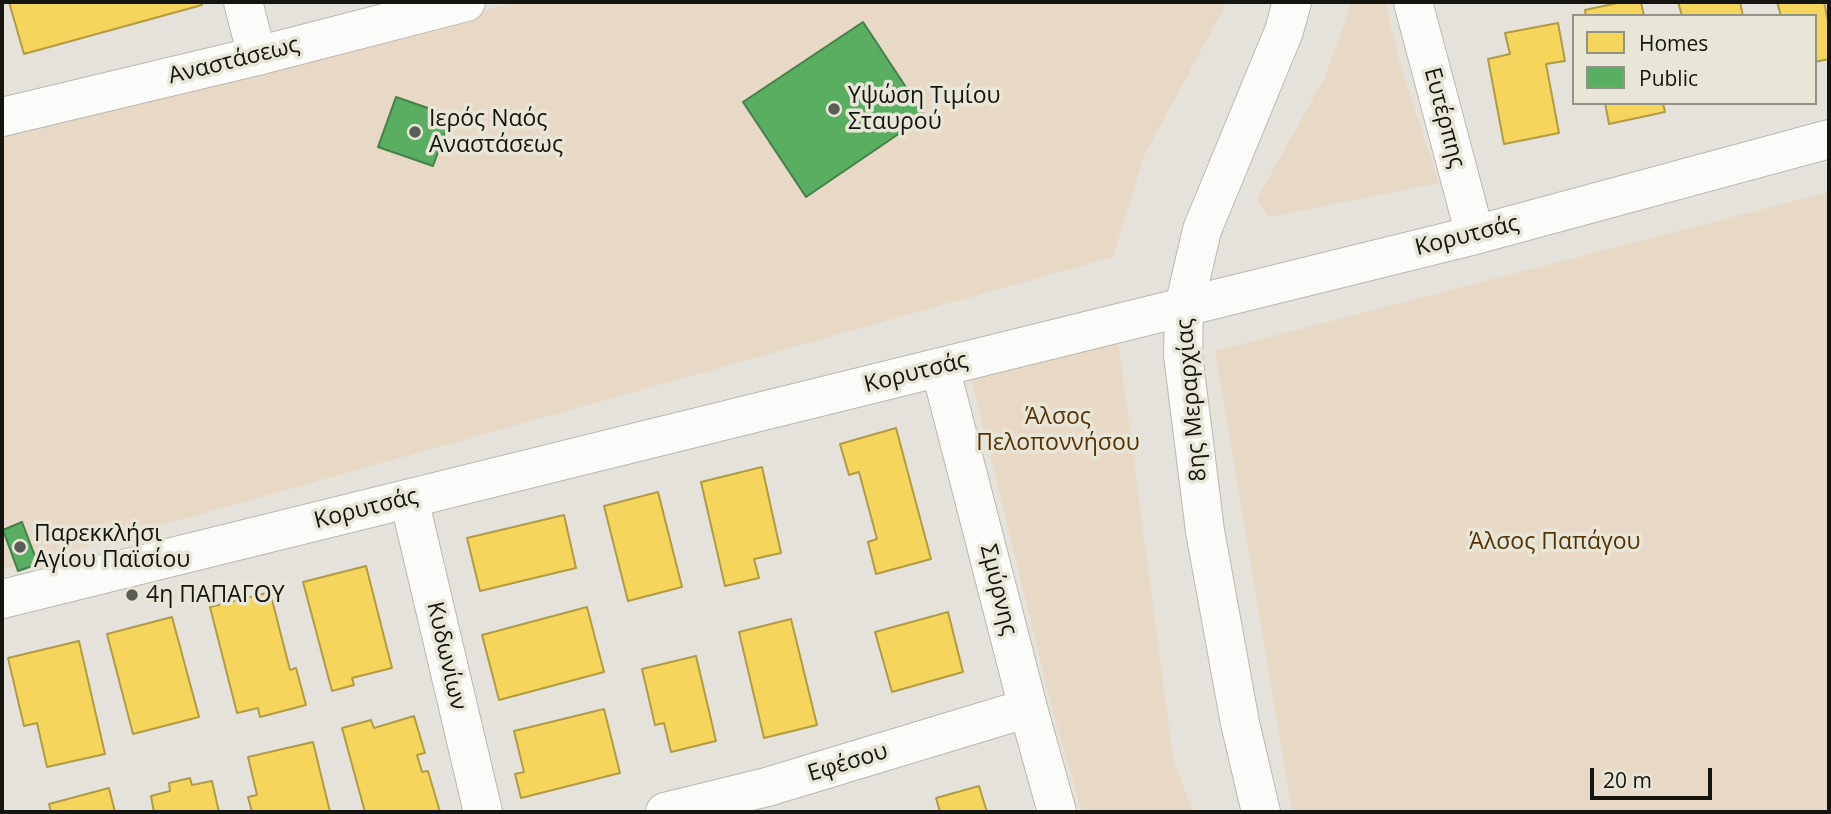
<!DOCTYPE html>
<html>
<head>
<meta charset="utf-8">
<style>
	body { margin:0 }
	#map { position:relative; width:1831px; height:814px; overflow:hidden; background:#e4e2da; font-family:"Open Sans",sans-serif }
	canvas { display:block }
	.frame { position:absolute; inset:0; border:4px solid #151510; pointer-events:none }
	.legend { position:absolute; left:1572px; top:14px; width:245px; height:91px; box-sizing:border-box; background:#e7e6d7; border:2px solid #939287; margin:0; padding:9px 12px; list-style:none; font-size:21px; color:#151510 }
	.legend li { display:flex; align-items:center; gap:14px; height:35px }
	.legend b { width:35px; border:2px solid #939287 }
	.scale { position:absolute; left:1590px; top:768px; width:122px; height:32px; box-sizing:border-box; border:4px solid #151510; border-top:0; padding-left:9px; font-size:21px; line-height:24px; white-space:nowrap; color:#151510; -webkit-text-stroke:5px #e7e6d7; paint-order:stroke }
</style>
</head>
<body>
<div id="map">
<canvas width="1831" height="814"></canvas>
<div class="frame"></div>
<ul class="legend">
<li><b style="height:19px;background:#f6d55c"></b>Homes</li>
<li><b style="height:19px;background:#5aae61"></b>Public</li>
</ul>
<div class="scale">20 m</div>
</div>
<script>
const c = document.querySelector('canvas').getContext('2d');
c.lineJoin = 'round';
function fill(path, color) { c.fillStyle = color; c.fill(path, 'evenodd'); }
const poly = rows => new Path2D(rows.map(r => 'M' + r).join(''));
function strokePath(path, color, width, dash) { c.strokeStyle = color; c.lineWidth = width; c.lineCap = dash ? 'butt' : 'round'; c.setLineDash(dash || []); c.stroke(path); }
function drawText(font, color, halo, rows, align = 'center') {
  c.font = font + ' "Open Sans",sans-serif'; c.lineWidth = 7; c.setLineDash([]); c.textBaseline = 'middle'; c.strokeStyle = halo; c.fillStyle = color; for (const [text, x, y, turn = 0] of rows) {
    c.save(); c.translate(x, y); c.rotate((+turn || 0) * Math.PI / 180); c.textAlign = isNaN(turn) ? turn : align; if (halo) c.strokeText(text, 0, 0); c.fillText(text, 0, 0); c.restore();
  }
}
const green = poly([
	[520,2,1227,2,1144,156,1113,257,2,570,2,122],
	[1352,2,1385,2,1400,64,1439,183,1268,217,1257,199,1325,77],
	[1829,192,1829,812,1292,812,1215,351],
	[1118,340,1173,758,1193,812,1082,812,1053,712,971,376]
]);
const homes = poly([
	[9,2,202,2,202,5,24,54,9,2],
	[1622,2,1641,2,1644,16,1586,16,1585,10,1622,2],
	[1678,2,1740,2,1743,16,1682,16,1678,2],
	[1777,2,1824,2,1829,25,1829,59,1815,62,1815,16,1781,16,1777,2],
	[1558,23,1565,61,1546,64,1559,133,1504,144,1488,59,1510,54,1505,33,1558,23],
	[1605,103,1663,103,1665,112,1609,124,1605,103],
	[896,428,931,559,876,574,868,542,877,539,859,472,849,475,840,444,896,428],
	[762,467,781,553,754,559,759,578,725,586,701,482,762,467],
	[658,492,682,587,628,601,604,506,658,492],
	[564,515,576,568,480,591,467,538,564,515],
	[366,566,392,668,352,678,354,685,332,691,303,582,366,566],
	[270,592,290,670,296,668,306,705,260,717,258,708,237,713,210,607,270,592],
	[587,607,604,672,499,700,482,635,587,607],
	[948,612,963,672,892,692,875,632,948,612],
	[172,617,199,717,133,734,107,634,172,617],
	[791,619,817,725,764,738,739,632,791,619],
	[79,641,105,754,47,767,37,723,24,726,8,658,79,641],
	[696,656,716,741,671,752,664,723,655,725,642,669,696,656],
	[604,709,620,773,521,798,515,774,524,772,514,731,604,709],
	[414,716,425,753,417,755,422,772,428,771,440,812,365,812,342,728,371,720,374,728,414,716],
	[313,742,330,812,252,812,248,797,257,795,248,757,313,742],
	[190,778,192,785,212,781,219,812,154,812,151,796,170,791,169,783,190,778],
	[979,786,987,812,940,812,936,798,979,786],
	[109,788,115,812,51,812,49,804,109,788]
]);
const public = poly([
	[863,22,925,116,806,197,743,102,863,22],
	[396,97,451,116,433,166,378,147,396,97],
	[22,522,38,564,18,571,3,530,22,522]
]);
const street = poly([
	[243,2,257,56],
	[1413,2,1475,235],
	[940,367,1028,708,1057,812],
	[409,499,483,812],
	[2,599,1475,235,1829,139],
	[665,812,767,787,1028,708]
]);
const secondary = poly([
	[2,117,257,56,466,2],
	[1261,812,1240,723,1205,531,1183,355,1184,307,1202,230,1284,31,1292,2]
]);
const markers = [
	[834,109,7,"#5d5d57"],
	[415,132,7,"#5d5d57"],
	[20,547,7,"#5d5d57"],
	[132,595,7,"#5d5d57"]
];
const streetNames = [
	["Αναστάσεως",234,61,-14],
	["Ευτέρπης",1444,118,75],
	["Κορυτσάς",1467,236,-14],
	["Κορυτσάς",916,373,-14],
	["8ης Μεραρχίας",1192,400,-95],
	["Κορυτσάς",366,509,-14],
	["Σμύρνης",998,590,76],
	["Κυδωνίων",446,656,77],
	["Εφέσου",848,763,-17]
];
const poiNames = [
	["Υψώση Τιμίου",848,96],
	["Σταυρού",848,122],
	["Ιερός Ναός",429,119],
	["Αναστάσεως",429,145],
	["Παρεκκλήσι",34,534],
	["Αγίου Παϊσίου",34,560],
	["4η ΠΑΠΑΓΟΥ",146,595]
];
const parkNames = [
	["Άλσος",1058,417],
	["Πελοποννήσου",1058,443],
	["Άλσος Παπάγου",1555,542]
];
fill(green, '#e8d9c7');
fill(homes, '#f6d55c');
strokePath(homes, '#b29b45', 2);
fill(public, '#5aae61');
strokePath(public, '#458049', 2);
strokePath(street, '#b9b8b2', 40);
strokePath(secondary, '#b9b8b2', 40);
strokePath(street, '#fbfbf9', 38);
strokePath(secondary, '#fbfbf9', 38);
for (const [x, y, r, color] of markers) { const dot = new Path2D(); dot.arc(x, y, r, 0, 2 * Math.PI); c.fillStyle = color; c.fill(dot); strokePath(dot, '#e7e6d7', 2.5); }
drawText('23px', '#151510', '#e7e6d7', streetNames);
drawText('23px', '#151510', '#e7e6d7', poiNames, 'left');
drawText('23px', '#563204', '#e7e6d7', parkNames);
</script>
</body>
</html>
